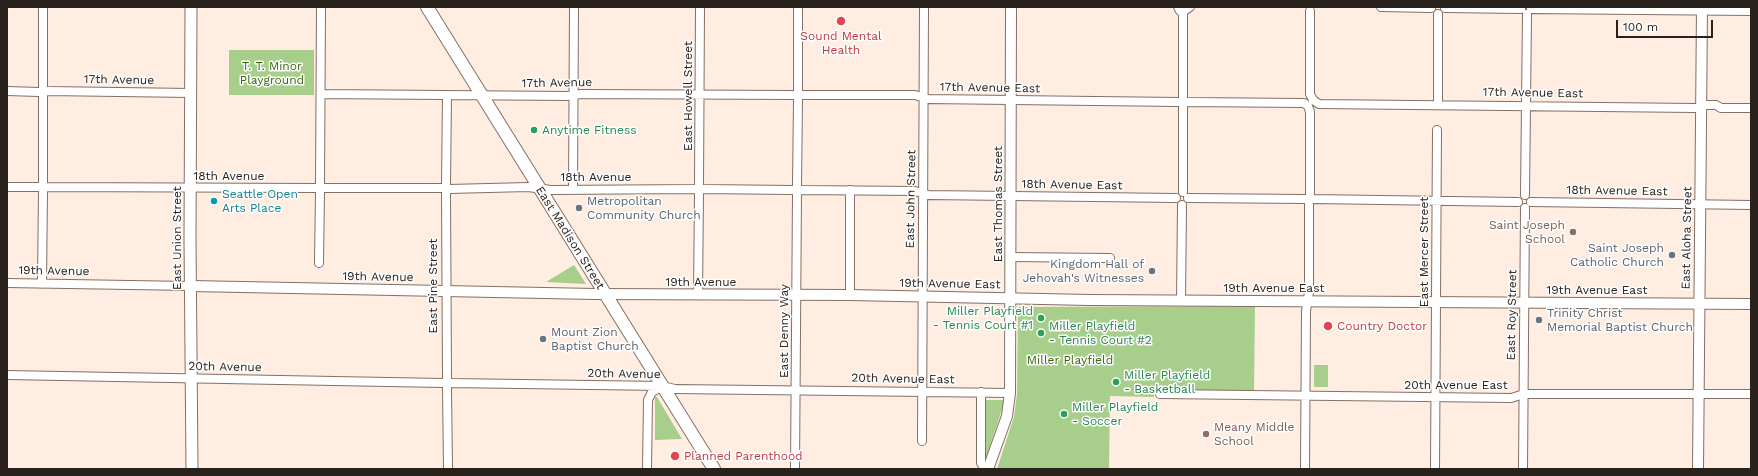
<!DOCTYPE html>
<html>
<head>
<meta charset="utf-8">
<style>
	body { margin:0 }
	#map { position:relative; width:1758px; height:476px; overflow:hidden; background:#ffede2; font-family:"Work Sans",sans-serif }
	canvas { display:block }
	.frame { position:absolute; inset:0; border:8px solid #28211c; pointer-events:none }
	.scale { position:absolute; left:1616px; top:20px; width:97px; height:18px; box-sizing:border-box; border:2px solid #28211c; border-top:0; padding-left:5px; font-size:12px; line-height:14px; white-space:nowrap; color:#28211c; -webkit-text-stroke:3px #fefefe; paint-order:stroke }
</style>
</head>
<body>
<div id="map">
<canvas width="1758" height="476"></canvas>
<div class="frame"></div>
<div class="scale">100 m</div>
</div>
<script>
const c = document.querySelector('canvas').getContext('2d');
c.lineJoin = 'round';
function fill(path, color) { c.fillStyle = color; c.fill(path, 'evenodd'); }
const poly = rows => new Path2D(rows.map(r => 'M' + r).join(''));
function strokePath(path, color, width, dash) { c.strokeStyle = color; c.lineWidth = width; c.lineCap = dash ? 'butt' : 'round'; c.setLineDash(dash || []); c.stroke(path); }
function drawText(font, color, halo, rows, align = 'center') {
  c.font = font + ' "Work Sans",sans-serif'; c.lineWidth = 3; c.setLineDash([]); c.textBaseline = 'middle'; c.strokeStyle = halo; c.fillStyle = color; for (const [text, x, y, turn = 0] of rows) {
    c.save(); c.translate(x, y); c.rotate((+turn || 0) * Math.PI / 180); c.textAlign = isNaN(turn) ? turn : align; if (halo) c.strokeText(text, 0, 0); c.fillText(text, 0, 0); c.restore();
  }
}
const green = poly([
	[229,50,314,50,314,95,229,95],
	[574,265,586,284,546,282],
	[1255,306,1254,391,1154,390,1154,397,1110,396,1109,469,997,469,1014,417,1017,394,1018,307],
	[1314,365,1328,365,1328,387,1314,387],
	[655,397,657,397,682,439,655,440],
	[986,400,1005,400,986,458]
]);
const minor = poly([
	[1178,7,1180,11,1184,11,1190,7],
	[1381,7,1431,8],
	[1445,8,1521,9],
	[1531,9,1751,11],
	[1310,11,1310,94,1313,100,1319,104,1695,108,1701,108,1705,105,1716,105,1721,108,1751,108],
	[43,87,43,7],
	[7,91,39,92],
	[47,91,191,93],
	[798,91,798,7],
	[321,94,567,96,581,94,793,95],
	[802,95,915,95,928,99,1179,102],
	[1183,98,1183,11],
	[1187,102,1304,103,1308,106,1310,112,1310,195],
	[1438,105,1438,14],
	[43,183,43,95],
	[320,184,321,7],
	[446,185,447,95],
	[699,185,700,7],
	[797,186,798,99],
	[7,187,39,187],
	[46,187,316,188],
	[324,188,442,188],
	[449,189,528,187,551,190,695,189],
	[573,189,574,7],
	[703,189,793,190],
	[801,190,915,191,928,195,1176,198],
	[850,190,850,295],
	[446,192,447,379],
	[1183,192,1183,106],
	[1525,195,1527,14],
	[1188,198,1305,199],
	[1313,199,1518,202],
	[1531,202,1751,205],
	[1011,257,1110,258],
	[319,263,320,192],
	[7,283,191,286],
	[42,284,43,190],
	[698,295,699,193],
	[1181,300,1182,205],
	[7,375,443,383],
	[451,383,662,386,675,389,1010,393],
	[447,387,448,469],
	[981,392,981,463,985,469],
	[1160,394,1511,398,1524,394,1751,394],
	[922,441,924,7],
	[647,469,648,400,652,392,661,387],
	[795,469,797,193],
	[1305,469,1306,311,1309,292,1309,204],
	[1435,469,1437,130],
	[1523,469,1525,208]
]);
const tertiary = poly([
	[191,286,595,294,850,295,1090,300,1751,304],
	[988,469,1007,416,1010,393,1011,7],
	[1698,469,1702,7]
]);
const secondary = poly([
	[191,7,190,238,192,469]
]);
const primary = poly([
	[427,7,714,469]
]);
const markers = [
	[841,21,5,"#e0444e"],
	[534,130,4,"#2e9e5b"],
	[214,201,4,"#0f9aa8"],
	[579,208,4,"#6b7280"],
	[1573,232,4,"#8d6e63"],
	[1672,255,4,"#6b7280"],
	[1152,271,4,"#6b7280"],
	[1041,318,4,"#2e9e5b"],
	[1539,320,4,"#6b7280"],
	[1328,326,5,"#e0444e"],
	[1041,333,4,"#2e9e5b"],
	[543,339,4,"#6b7280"],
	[1116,382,4,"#2e9e5b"],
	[1064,414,4,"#2e9e5b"],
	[1206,434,4,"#8d6e63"],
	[675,456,5,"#e0444e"]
];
const healthNames = [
	["Sound Mental",841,36,"center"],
	["Health",841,50,"center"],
	["Country Doctor",1337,326],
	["Planned Parenthood",684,456]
];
const parkNames = [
	["T. T. Minor",272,66],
	["Playground",272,80],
	["Miller Playfield",1070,360]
];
const streetNames = [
	["17th Avenue",119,80,1],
	["17th Avenue",557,83,-1],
	["17th Avenue East",990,88,1],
	["17th Avenue East",1533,93,1],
	["East Howell Street",688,96,-90],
	["18th Avenue",229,176],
	["18th Avenue",596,177],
	["18th Avenue East",1072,185,1],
	["18th Avenue East",1617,191,1],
	["East John Street",911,199,-89],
	["East Thomas Street",998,204,-90],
	["East Union Street",177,238,-90],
	["East Madison Street",570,238,58],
	["East Aloha Street",1687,238,-89],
	["East Mercer Street",1424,252,-90],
	["19th Avenue",54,271,1],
	["19th Avenue",378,277,1],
	["19th Avenue",701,282],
	["19th Avenue East",950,284,1],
	["East Pine Street",433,286,-90],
	["19th Avenue East",1274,288],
	["19th Avenue East",1597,290],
	["East Roy Street",1512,315,-89],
	["East Denny Way",784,331,-90],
	["20th Avenue",225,367,1],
	["20th Avenue",624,374,1],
	["20th Avenue East",903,379,1],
	["20th Avenue East",1456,385]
];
const leisureNames = [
	["Anytime Fitness",542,130],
	["Miller Playfield",1033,311,"right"],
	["- Tennis Court #1",1033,325,"right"],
	["Miller Playfield",1049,326],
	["- Tennis Court #2",1049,340],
	["Miller Playfield",1124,375],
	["- Basketball",1124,389],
	["Miller Playfield",1072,407],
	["- Soccer",1072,421]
];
const cultureNames = [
	["Seattle Open",222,194],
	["Arts Place",222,208]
];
const worshipNames = [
	["Metropolitan",587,201],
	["Community Church",587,215],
	["Saint Joseph",1664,248,"right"],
	["Catholic Church",1664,262,"right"],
	["Kingdom Hall of",1144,264,"right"],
	["Jehovah's Witnesses",1144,278,"right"],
	["Trinity Christ",1547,313],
	["Memorial Baptist Church",1547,327],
	["Mount Zion",551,332],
	["Baptist Church",551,346]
];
const educationNames = [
	["Saint Joseph",1565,225],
	["School",1565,239],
	["Meany Middle",1214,427,"left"],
	["School",1214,441,"left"]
];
fill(green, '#a7ce8b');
strokePath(minor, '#837064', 10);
strokePath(tertiary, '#837064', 12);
strokePath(secondary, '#837064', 13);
strokePath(primary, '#837064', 14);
strokePath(minor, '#fff', 8);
strokePath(tertiary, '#fff', 10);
strokePath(secondary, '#fff', 11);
strokePath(primary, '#fff', 12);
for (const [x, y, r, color] of markers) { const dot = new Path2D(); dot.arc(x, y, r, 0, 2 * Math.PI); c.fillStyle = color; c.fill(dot); strokePath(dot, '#fefefe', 1.5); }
drawText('12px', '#be3a42', '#fefefe', healthNames, 'left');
drawText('12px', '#3a630c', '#fefefe', parkNames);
drawText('12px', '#28211c', '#fefefe', streetNames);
drawText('12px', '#27864d', '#fefefe', leisureNames, 'left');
drawText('12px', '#0d838f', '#fefefe', cultureNames, 'left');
drawText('12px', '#5b616d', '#fefefe', worshipNames, 'left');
drawText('12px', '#785e54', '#fefefe', educationNames, 'right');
</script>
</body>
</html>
